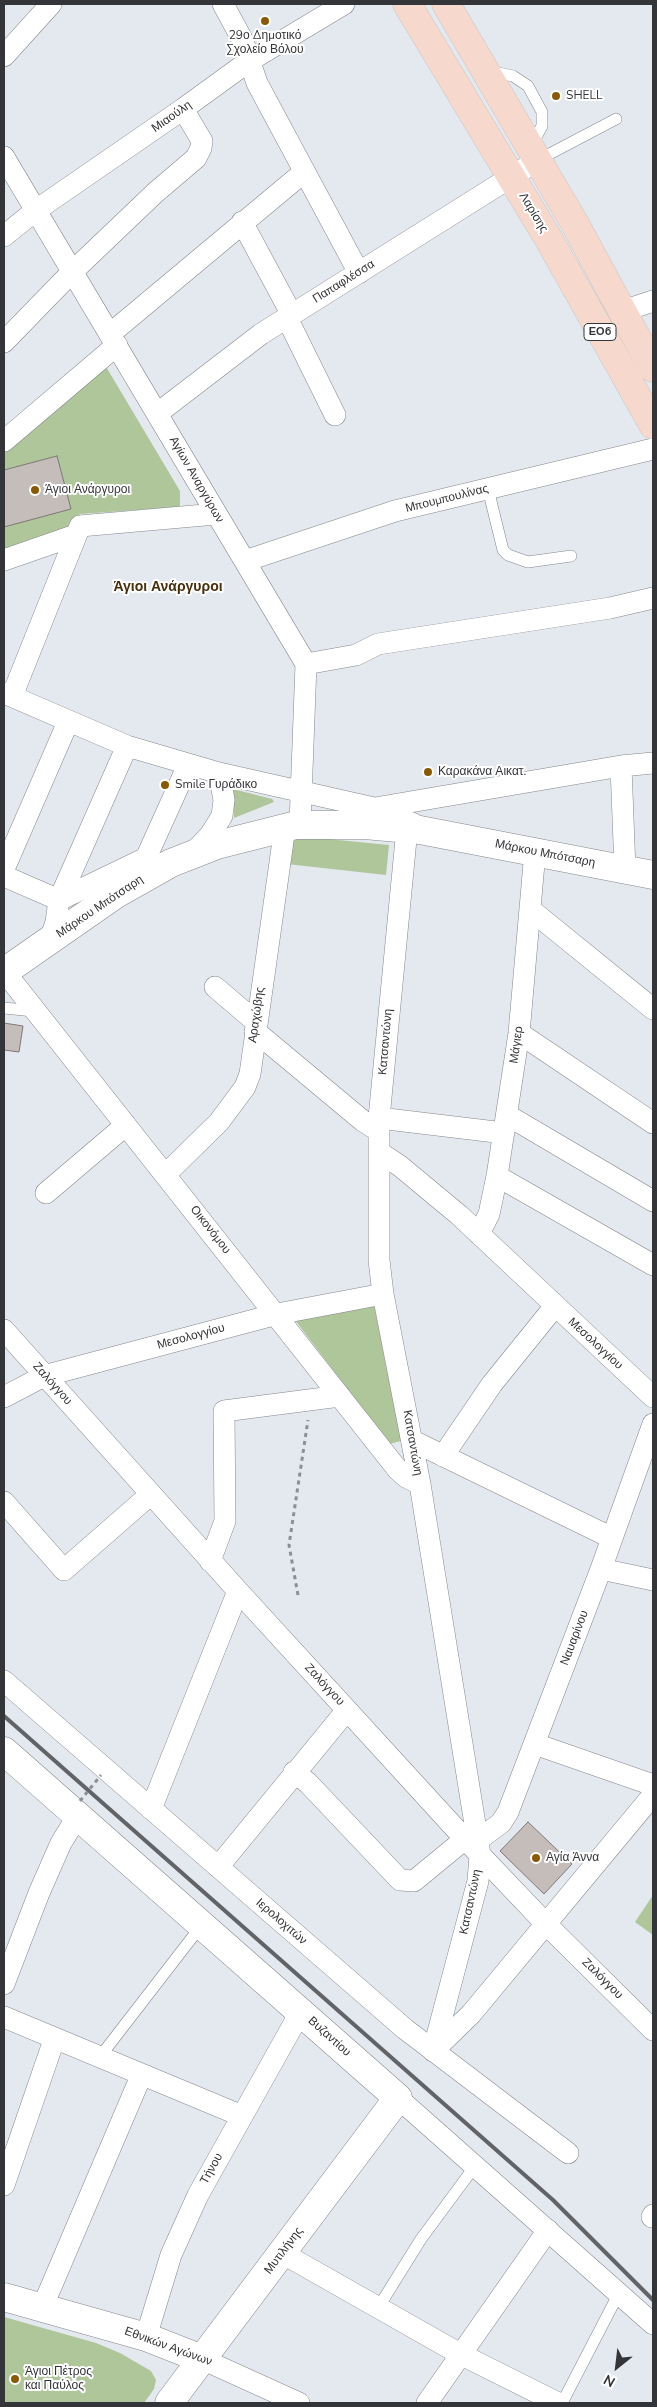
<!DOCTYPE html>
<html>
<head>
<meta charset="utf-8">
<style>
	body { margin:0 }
	#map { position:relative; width:657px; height:2407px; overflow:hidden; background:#e4e9ef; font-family:"Nunito Sans",sans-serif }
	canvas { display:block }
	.frame { position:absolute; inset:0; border:5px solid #343538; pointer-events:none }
	.north { position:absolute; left:592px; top:2342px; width:50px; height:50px; -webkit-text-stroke:4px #fff; paint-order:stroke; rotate:209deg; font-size:14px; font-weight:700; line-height:20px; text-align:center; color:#343538 }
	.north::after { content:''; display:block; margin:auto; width:18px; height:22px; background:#343538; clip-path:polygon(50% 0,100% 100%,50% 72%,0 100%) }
</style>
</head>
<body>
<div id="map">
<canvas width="657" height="2407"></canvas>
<div class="frame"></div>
<div class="north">N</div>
</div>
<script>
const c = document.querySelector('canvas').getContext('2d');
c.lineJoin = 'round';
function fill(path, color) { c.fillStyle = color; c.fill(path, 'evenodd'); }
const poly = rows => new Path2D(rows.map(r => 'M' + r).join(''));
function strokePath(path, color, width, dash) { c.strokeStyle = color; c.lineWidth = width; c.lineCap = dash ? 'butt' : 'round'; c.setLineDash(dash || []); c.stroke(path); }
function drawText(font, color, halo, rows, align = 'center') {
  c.font = font + ' "Nunito Sans",sans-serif'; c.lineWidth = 4; c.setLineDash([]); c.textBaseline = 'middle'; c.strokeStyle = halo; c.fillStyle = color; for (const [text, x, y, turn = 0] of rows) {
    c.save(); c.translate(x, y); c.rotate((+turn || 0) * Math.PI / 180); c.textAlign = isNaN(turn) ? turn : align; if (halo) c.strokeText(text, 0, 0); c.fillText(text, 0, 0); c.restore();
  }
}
const green = poly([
	[105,365,180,491,180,507,80,514,64,532,4,550,4,453],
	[233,789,272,799,274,802,234,818],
	[308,837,389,845,386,875,287,864,290,839],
	[374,1304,401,1441,389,1444,295,1320],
	[653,1895,653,1935,635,1922],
	[4,2317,96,2343,120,2353,151,2371,156,2380,154,2389,144,2403,4,2403]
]);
const building = poly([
	[57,456,71,509,4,527,4,470,57,456],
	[4,1023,23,1026,19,1052,4,1050,4,1023],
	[528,1822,572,1864,544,1894,500,1851,528,1822]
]);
const path = poly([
	[298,1595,289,1545,308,1420]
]);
const lane = poly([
	[489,71,513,76,528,86,542,112,542,126,531,146],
	[538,160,616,119],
	[488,489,503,550,508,555,528,562,571,556],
	[4,1008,34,1011],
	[99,2058,201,1926],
	[378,2308,421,2239,475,2166],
	[562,2403,619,2293]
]);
const street = poly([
	[223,4,243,41,257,83,359,273],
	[4,56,51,4],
	[4,157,306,664,300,824],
	[242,222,292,315],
	[4,236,35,211,183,109,249,61,344,4],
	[623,311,653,301],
	[287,318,335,415],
	[110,334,304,172],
	[4,342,71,273,156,192,196,158,201,148,202,141,183,109],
	[158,413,261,334,538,160],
	[4,441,117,345],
	[4,560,76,535],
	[245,561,395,511,653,449],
	[306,664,356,655,378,644,610,608,653,598],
	[4,693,127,746,219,773,374,808,414,824],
	[12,696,80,526,216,514],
	[621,766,625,870],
	[375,808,621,766,653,763],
	[407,829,379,1118,379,1260,383,1294,420,1484,480,1855,478,1881,433,2051],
	[194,852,210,835,222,816,224,800,219,773],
	[4,869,68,722],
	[4,876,59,900,146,858,188,765],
	[531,910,653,1009],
	[50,940,56,922,59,900,127,746],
	[4,971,398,1470,406,1477,420,1484],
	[215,987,256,1022],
	[255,1031,363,1121,379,1131],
	[519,1033,653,1123],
	[507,1115,653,1201],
	[379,1118,504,1133],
	[379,1152,400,1166,459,1215,653,1397],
	[166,1174,219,1122,245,1087,250,1074,285,827],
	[497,1176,653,1265],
	[46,1193,126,1125],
	[479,1234,489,1214,497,1176,519,1033,535,852],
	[4,1330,238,1591,465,1839,546,1924,653,2030],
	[4,1397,44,1376,277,1314,383,1294],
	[413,1441,612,1538],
	[443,1456,492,1384,555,1306],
	[4,1502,64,1570,151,1494],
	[210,1561,225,1521,224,1411,340,1396],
	[601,1569,653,1580],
	[4,1681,405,2029,568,2153],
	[535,1744,653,1785],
	[294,1772,308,1783,400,1880,414,1881,465,1839],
	[151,1809,238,1591],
	[478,1840,501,1823,508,1812,601,1569,653,1424],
	[218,1867,347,1710],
	[4,1984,39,1893,61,1843,77,1817],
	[4,2017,242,2116],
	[433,2051,471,2014,653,1795],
	[398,2098,653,2324],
	[4,2185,54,2040],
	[652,2217,653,2215],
	[282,2253,460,2354,558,2403],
	[42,2308,141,2076],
	[146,2337,171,2255,198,2195,301,2011],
	[202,2359,299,2403],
	[427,2403,548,2230]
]);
const secondary = poly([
	[4,972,116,894,171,863,217,845,296,825,365,825,420,830,653,875],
	[4,1751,398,2098,169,2403],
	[4,2297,146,2337,202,2359]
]);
const primary = poly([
	[407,4,548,238,653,425],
	[446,4,575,224,653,368]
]);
const rail = poly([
	[4,1716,553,2200,653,2300]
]);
const pathBridge = poly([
	[80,1801,101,1775]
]);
const markers = [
	[265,21,5,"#8b5903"],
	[556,96,5,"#8b5903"],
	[35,490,5,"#8b5903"],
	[428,772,5,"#8b5903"],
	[165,785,5,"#8b5903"],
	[536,1858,5,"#8b5903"],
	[15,2379,5,"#8b5903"]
];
const shields = [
	[600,332,32]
];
const shieldNames = [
	["ΕΟ6",600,332]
];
const poiNames = [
	["29ο Δημοτικό",265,36,"center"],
	["Σχολείο Βόλου",265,50,"center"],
	["SHELL",566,96],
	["Άγιοι Ανάργυροι",45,490],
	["Καρακάνα Αικατ.",438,772],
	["Smile Γυράδικο",175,785],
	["Αγία Άννα",546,1858],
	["Άγιοι Πέτρος",25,2372],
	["και Παύλος",25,2386]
];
const streetNames = [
	["Μιαούλη",172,117,-35],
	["Λαρίσης",533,213,59],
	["Παπαφλέσσα",344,282,-32],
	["Αγίων Αναργύρων",196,480,60],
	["Μπουμπουλίνας",447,499,-14],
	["Μάρκου Μπότσαρη",545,854,11],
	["Μάρκου Μπότσαρη",100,907,-34],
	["Αραχώβης",257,1015,-82],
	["Κατσαντώνη",386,1042,-85],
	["Μάγιερ",517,1045,-82],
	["Οικονόμου",210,1230,52],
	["Μεσολογγίου",191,1337,-15],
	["Μεσολογγίου",595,1344,43],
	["Ζαλόγγου",52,1384,48],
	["Κατσαντώνη",412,1443,80],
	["Ναυαρίνου",575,1638,-69],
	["Ζαλόγγου",324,1685,47],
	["Κατσαντώνη",471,1902,-78],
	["Ιερολοχιτών",281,1922,41],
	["Ζαλόγγου",602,1979,45],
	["Βυζαντίου",329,2037,42],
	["Τήνου",212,2169,-61],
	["Μυτιλήνης",284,2251,-53],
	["Εθνικών Αγώνων",168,2347,20]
];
const neighbourhoodNames = [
	["Άγιοι Ανάργυροι",168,588]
];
fill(green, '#afc59a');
fill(building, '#c5bdba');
strokePath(building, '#7f7876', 1);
strokePath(lane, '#83878c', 12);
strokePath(street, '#83878c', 22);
strokePath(secondary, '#83878c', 29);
strokePath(primary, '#c6c6c7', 29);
strokePath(path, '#8c8f93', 3, [4, 4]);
strokePath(lane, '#fff', 11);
strokePath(street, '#fff', 21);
strokePath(secondary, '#fff', 28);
strokePath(primary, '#f7d8cd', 28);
strokePath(rail, '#616367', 4);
strokePath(pathBridge, '#8c8f93', 3, [4, 4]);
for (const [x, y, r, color] of markers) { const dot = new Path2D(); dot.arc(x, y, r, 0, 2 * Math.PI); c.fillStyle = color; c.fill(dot); strokePath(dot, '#fff', 2); }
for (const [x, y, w] of shields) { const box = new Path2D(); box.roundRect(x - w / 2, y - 8.5, w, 17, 4); c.fillStyle = '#fff'; c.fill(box); strokePath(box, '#343538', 1); }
drawText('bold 11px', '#343538', null, shieldNames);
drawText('12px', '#343538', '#fff', poiNames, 'left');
drawText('12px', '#343538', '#fff', streetNames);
drawText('bold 14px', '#472f0c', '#fff', neighbourhoodNames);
</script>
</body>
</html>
